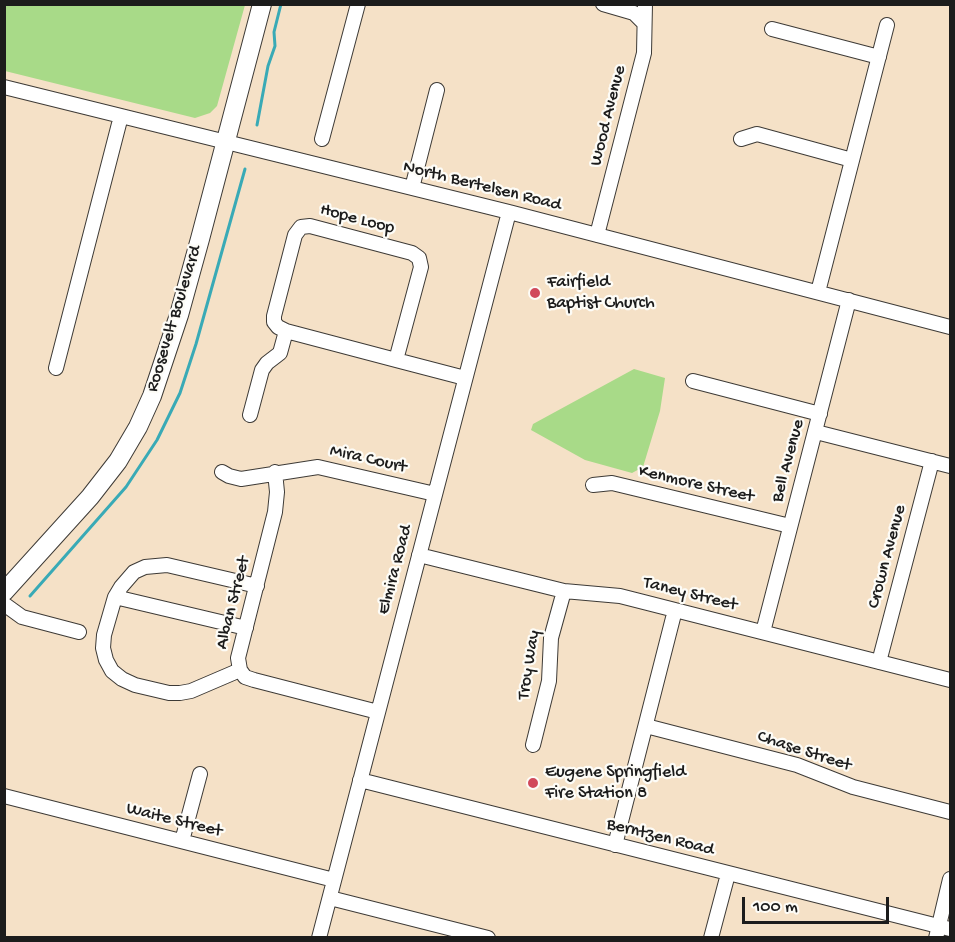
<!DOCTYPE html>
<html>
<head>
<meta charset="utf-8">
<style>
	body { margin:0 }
	#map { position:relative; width:955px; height:942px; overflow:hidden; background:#f5e1c7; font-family:"Gochi Hand",sans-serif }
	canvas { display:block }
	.frame { position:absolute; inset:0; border:6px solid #1c1c1c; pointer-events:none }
	.scale { position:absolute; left:742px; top:897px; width:147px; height:27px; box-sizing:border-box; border:3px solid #1c1c1c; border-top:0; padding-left:8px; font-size:18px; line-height:21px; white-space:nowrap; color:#1c1c1c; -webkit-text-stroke:4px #fdfcf7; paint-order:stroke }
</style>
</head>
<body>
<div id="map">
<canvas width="955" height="942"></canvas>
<div class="frame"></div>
<div class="scale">100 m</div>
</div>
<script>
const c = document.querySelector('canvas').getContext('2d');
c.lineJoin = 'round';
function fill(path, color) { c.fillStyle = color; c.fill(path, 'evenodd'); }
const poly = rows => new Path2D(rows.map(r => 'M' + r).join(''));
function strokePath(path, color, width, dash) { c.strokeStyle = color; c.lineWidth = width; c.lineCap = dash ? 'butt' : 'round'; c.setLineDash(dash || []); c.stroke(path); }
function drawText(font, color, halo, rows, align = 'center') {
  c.font = font + ' "Gochi Hand",sans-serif'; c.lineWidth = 4.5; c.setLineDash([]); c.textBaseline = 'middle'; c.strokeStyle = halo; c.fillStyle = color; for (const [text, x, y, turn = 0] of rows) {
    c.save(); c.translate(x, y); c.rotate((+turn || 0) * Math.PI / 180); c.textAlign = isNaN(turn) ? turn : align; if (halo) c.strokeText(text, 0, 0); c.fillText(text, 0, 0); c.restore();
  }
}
const green = poly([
	[4,5,5,4,245,5,217,106,210,113,195,118,5,71],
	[634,369,665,378,660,411,643,467,632,473,585,460,531,430,533,424]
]);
const stream = poly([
	[257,125,268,66,275,46,274,32,281,4],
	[30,596,126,487,157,440,180,393,196,344,245,169]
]);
const minor = poly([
	[603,4,634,13,644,23],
	[772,29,879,57],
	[4,87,509,212,950,327],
	[322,139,358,4],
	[741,139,757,134,852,160],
	[412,188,437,90],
	[597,235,644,53,645,4],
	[818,292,887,25],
	[396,360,421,267,419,258,412,253,310,226,301,227,295,235,274,316,274,322,278,327,286,331,396,360,465,378],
	[56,368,121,116],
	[693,381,820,414],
	[250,415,262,370,267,363,280,353,286,331],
	[816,432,950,466],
	[222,472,229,476,241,479,318,467,435,494],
	[275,472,277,492,275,512,238,658,240,670,245,677,254,680,378,712],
	[593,485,612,483,790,526],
	[419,555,564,591,620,596,950,680],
	[115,597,246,628],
	[4,604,22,617,79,632],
	[763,632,849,300],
	[879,662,932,461],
	[240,670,191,691,180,693,169,693,135,685,122,679,112,671,106,660,103,648,104,635,115,597,121,587,134,572,145,567,167,565,257,586],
	[646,726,797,765,853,787,950,812],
	[533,745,549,681,551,638,564,591],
	[360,780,950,929],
	[4,796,334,880],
	[182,841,200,774],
	[615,845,675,610],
	[330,898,488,938],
	[319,938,509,212],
	[711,938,728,874],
	[936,938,950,879]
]);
const major = poly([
	[4,592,90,497,118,461,138,427,152,396,179,315,200,239,262,4]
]);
const markers = [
	[535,293,6,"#d1495b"],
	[533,783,6,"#d1495b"]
];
const streetNames = [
	["Wood Avenue",609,116,-76],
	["North Bertelsen Road",482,187,14],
	["Hope Loop",357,220,15],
	["Roosevelt Boulevard",175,319,-73],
	["Mira Court",368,460,13],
	["Bell Avenue",789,461,-75],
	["Kenmore Street",696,485,13],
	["Crown Avenue",888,557,-75],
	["Elmira Road",396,570,-75],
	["Taney Street",690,595,14],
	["Alban Street",234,603,-76],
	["Troy Way",530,665,-81],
	["Chase Street",804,752,18],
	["Waite Street",174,821,14],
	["Berntzen Road",660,838,14]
];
const poiNames = [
	["Fairfield",547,283],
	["Baptist Church",547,304],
	["Eugene Springfield",545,773],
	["Fire Station 8",545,794]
];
fill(green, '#a8da88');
strokePath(stream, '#39aab6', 3);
strokePath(minor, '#3d3a36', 16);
strokePath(major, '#3d3a36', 20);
strokePath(minor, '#fff', 14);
strokePath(major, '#fff', 18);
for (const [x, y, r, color] of markers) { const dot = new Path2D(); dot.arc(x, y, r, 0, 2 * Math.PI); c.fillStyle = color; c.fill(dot); strokePath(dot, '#fdfcf7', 2); }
drawText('18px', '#1c1c1c', '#fdfcf7', streetNames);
drawText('18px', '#1c1c1c', '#fdfcf7', poiNames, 'left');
</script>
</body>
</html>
